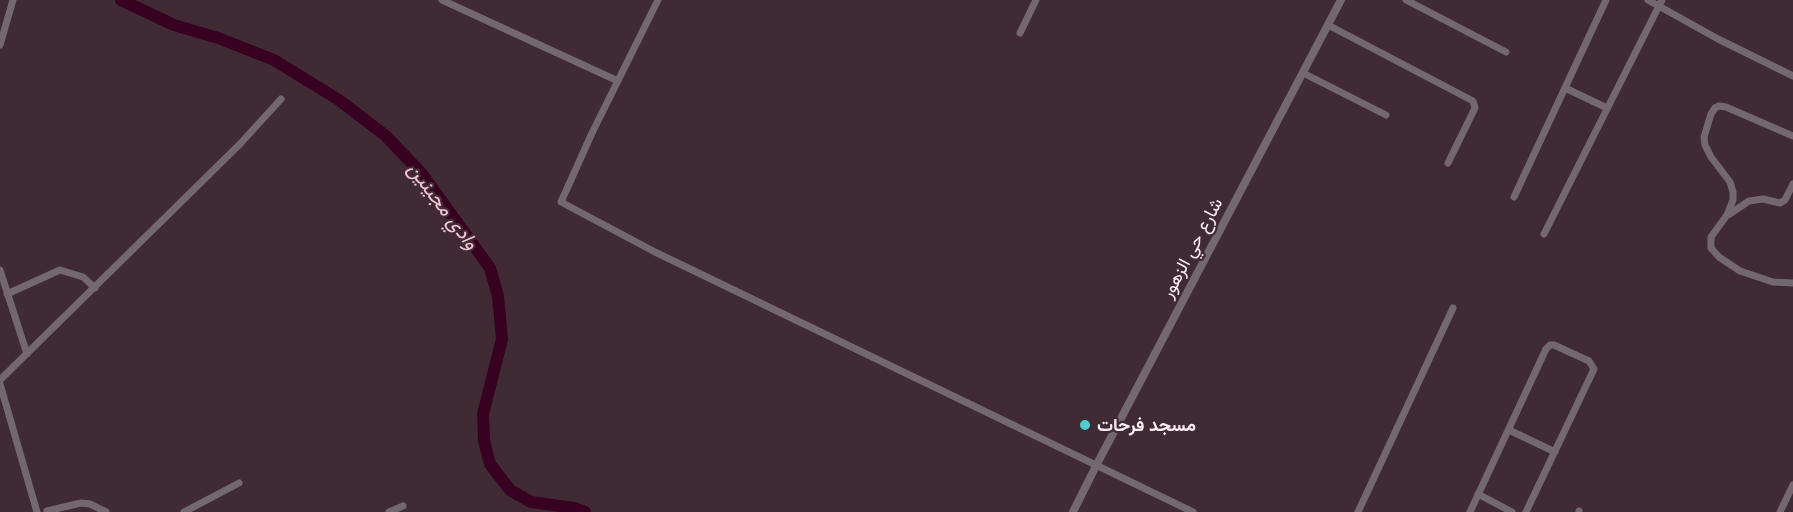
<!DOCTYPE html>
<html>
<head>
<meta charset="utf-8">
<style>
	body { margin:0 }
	canvas { display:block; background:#402a34 }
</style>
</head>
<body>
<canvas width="1793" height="512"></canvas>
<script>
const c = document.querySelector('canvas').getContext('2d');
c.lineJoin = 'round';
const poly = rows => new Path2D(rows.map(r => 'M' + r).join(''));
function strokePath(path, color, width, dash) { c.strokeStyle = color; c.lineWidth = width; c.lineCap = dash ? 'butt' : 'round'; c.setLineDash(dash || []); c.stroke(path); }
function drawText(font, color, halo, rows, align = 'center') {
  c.font = font + ' "Golos Text",Vazirmatn,sans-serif'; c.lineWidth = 4.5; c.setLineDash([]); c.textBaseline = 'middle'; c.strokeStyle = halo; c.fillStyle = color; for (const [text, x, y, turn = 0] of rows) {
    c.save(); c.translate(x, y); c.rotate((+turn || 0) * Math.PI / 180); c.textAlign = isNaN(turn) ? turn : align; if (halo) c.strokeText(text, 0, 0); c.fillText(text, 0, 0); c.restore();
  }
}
const river = poly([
	[121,0,174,25,218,38,274,60,339,100,386,136,422,174,490,268,498,296,502,339,483,414,484,441,490,464,510,490,531,502,574,508,585,512]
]);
const minor = poly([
	[442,0,618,81],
	[658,0,592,133,561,202,655,252,1193,512],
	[1406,0,1506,52],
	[1648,0,1718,39,1793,76],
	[1328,25,1473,101,1475,108,1448,163],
	[1020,33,1036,0],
	[0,45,13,0],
	[1303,73,1386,115],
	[1565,88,1607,108],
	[1793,136,1726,107,1719,106,1715,108,1711,114,1704,137,1705,145,1711,157,1730,182,1733,192,1733,200,1727,215,1711,237,1711,248,1719,257,1740,271,1773,282,1793,283],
	[1514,197,1606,0],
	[1728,215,1749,201,1763,199,1780,203,1785,200,1793,184],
	[1544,234,1662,0],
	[0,270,27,354],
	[7,294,60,270,83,277,95,288],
	[0,380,240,144,281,99],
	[0,384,37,512],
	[1509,430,1555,452],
	[1478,494,1512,512],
	[47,511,81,503,90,504,106,512],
	[184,512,239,483],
	[389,512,403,506],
	[1358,512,1453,308],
	[1470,512,1546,349,1550,345,1554,345,1589,361,1594,369,1526,512],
	[1579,512,1579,511],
	[1780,512,1793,485]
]);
const tertiary = poly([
	[1073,512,1097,464,1341,0]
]);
const markers = [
	[1085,425,6,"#51ccd2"]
];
const streetNames = [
	["شارع حي الزهور",1192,248,-62]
];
const poiNames = [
	["مسجد فرحات",1097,425]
];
const waterNames = [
	["وادي مجينين",443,206,53]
];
strokePath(river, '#380021', 12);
strokePath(minor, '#73686d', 7);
strokePath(tertiary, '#73686d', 8);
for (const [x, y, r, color] of markers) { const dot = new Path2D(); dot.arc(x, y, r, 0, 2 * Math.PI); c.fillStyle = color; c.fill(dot); strokePath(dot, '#402a34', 2); }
drawText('18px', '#fcedf3', '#402a34', streetNames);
drawText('bold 18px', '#fcedf3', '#402a34', poiNames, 'left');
drawText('italic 20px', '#f4c4d9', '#402a34', waterNames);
</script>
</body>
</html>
